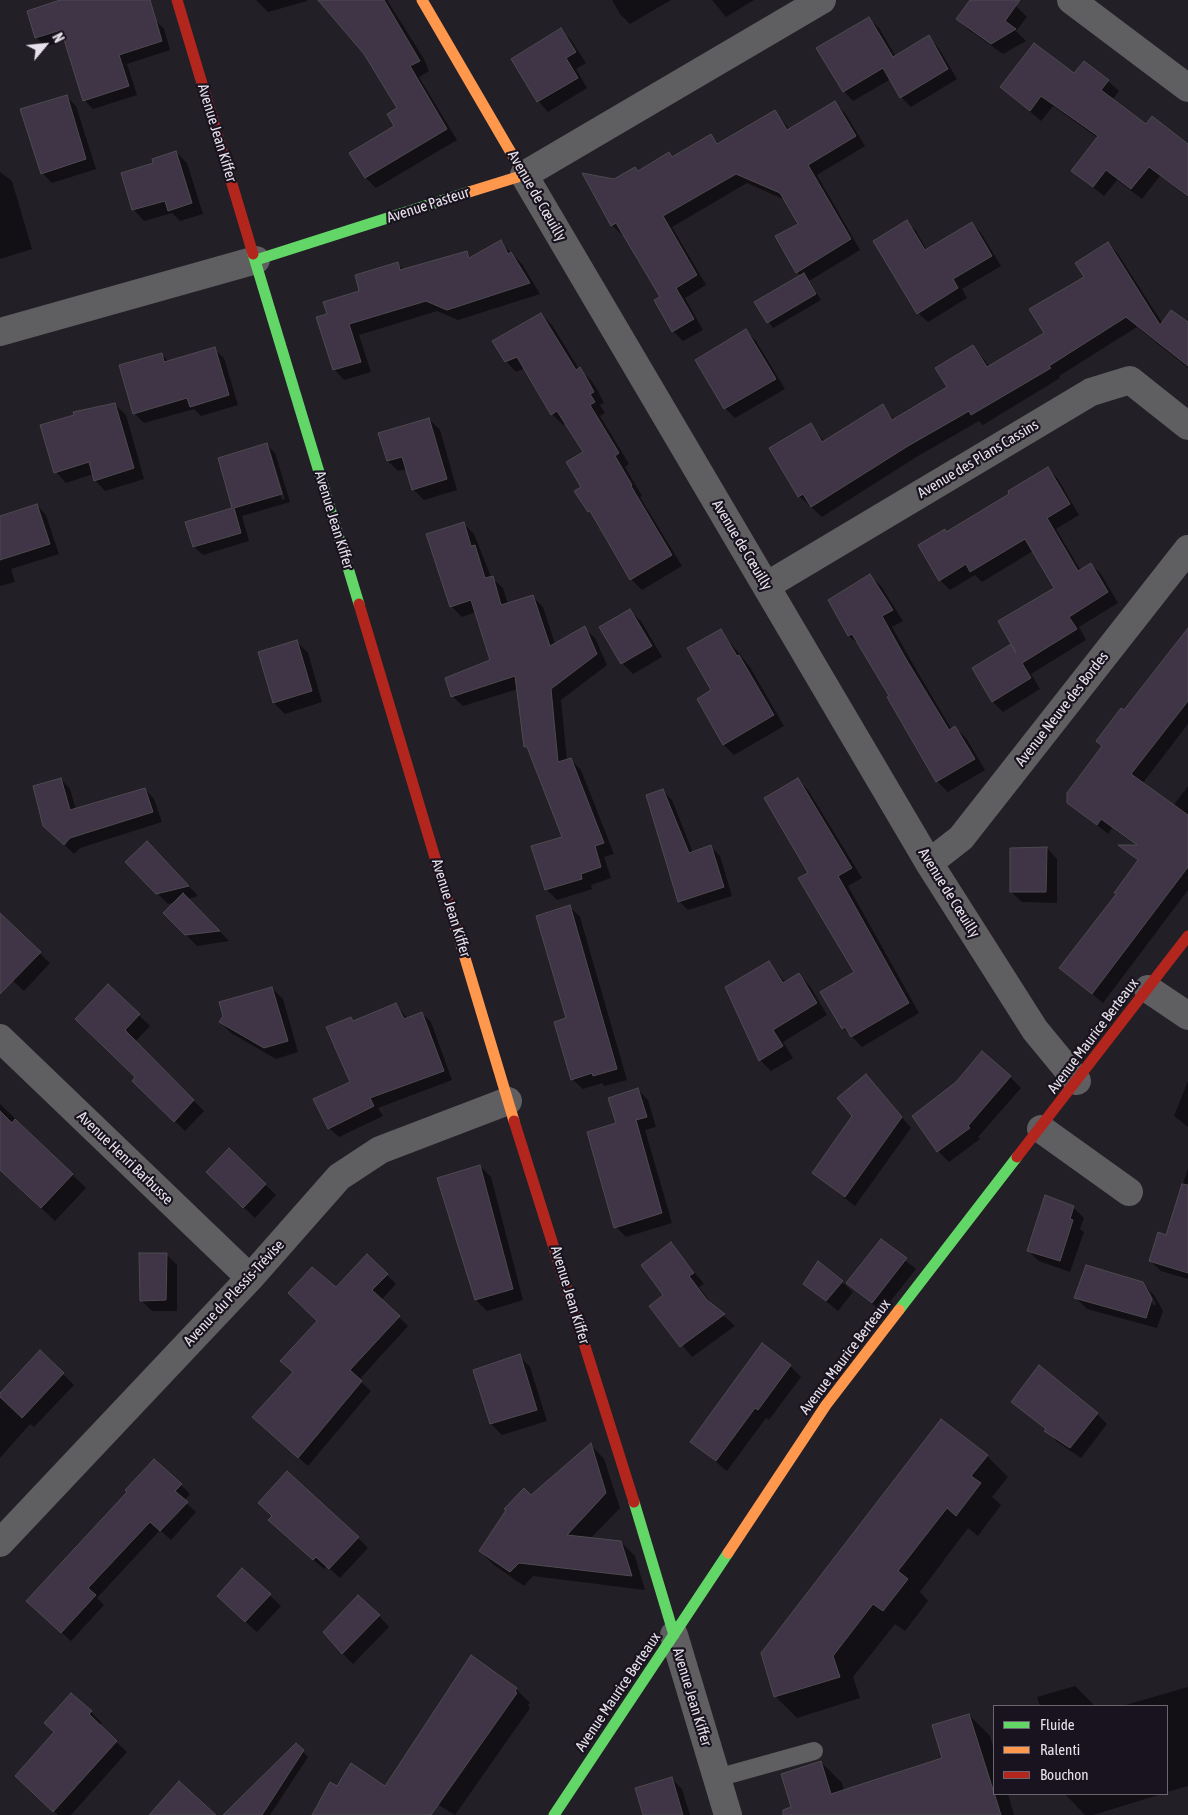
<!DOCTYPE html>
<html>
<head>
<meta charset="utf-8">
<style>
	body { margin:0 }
	#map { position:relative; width:1188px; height:1815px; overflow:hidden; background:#231f26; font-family:"Asap Condensed",sans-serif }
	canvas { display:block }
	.legend { position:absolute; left:993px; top:1705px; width:175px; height:90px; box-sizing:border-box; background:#19131f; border:1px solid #6b6570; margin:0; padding:6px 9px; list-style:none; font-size:15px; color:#e6e1ea }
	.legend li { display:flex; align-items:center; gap:10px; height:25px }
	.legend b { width:25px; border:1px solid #6b6570 }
	.north { position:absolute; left:20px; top:20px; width:50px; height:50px; -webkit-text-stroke:4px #19131f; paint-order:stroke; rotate:62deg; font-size:14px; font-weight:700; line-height:20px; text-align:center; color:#e6e1ea }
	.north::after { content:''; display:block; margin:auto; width:18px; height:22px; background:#e6e1ea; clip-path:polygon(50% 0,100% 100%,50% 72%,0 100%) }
</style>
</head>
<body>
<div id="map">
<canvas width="1188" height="1815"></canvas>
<ul class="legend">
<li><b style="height:6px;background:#63d668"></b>Fluide</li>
<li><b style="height:6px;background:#ff974d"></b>Ralenti</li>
<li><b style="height:6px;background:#b3261e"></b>Bouchon</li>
</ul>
<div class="north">N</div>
</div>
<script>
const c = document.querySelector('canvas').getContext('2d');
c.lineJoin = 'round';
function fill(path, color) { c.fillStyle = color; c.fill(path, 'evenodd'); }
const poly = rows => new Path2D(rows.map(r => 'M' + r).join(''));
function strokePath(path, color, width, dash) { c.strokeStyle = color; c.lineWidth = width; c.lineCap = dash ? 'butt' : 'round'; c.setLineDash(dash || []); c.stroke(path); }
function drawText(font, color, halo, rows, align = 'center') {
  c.font = font + ' "Asap Condensed",sans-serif'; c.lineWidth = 4.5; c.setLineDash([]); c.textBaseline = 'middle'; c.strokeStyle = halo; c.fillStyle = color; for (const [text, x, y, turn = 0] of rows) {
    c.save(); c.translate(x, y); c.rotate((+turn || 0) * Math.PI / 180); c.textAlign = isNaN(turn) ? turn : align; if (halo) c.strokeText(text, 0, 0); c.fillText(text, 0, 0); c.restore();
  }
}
const shadow = poly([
	[65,0,135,0,164,29,170,50,127,64,137,95,93,109,84,100,66,40,45,47,36,37],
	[256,0,307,0,307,1,268,12],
	[323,0,387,0,424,59,429,71,419,77,457,140,376,188,366,178,351,154,396,127,399,109,365,54],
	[612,0,671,0,630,24,620,14],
	[712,0,754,0,726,17],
	[971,0,1016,0,1019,2,1016,6,1027,17,1016,31,1026,41,1003,54,969,30,958,19],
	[869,19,879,28,896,57,929,37,938,47,957,79,911,107,901,97,891,79,853,101,844,91],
	[561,30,571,40,586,63,576,69,587,88,548,112,538,101],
	[1074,75,1108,81,1119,91,1112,100,1146,126,1188,146,1188,197,1160,176,1142,199,1117,180,1104,196,1073,171,1098,138,1053,106,1041,121,1001,87],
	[66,96,76,106,96,169,52,183,42,173],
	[835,103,845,113,865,146,817,175,860,250,809,281,821,300,773,328,756,303,801,276,797,272,799,224,785,200,747,183,672,227,706,285,685,298,703,330,683,341,673,331,662,297,624,234,622,235,612,225,584,175,615,181,638,172,669,153,674,158,710,135,719,144,775,112,790,130],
	[176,152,187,163,203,214,180,221,172,213,144,221,134,210,123,174,155,164],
	[0,172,12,181,32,249,0,259],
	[907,222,916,231,927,250,972,223,981,233,1001,266,962,289,967,298,928,322,918,313],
	[500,242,522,264,540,294,458,320,437,311,359,335,371,372,344,380,334,369,328,315,397,264,404,270,467,253,472,258],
	[1108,243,1118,254,1163,324,1188,324,1188,368,1137,327,1059,376,1060,378,983,425,979,421,918,456,822,517,799,496,810,425,825,442,882,406,894,419,949,387,973,346,990,367,1045,333],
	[541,314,552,325,579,369,591,380,598,391,604,403,600,405,605,413,600,416,629,464,625,467,642,496,640,497,682,566,642,590,631,579,596,518,576,491,582,488,585,452,566,423,563,425,552,414,525,368,516,372,506,361],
	[746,331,756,341,785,389,735,418,725,408],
	[214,349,224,358,238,405,201,416,194,409,144,423,135,414,121,366,161,354,169,362],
	[115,405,126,415,144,479,105,491,95,480,93,474,66,483,56,472],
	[429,419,440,430,457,490,424,500,413,489,407,469,398,471,388,461],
	[267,445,275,453,290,502,242,516,249,541,203,555,194,547,187,523,234,509,219,459],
	[269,453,271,453,285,499,282,500],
	[1048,469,1058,479,1079,515,1056,529,1081,571,1091,564,1101,574,1118,603,1079,627,1086,640,1031,674,1040,689,1003,712,993,702,973,669,1011,646,1056,588,1033,551,982,582,975,575,950,590,940,580,947,533,1011,494],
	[37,505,46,515,59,554,11,569,15,582,0,586,0,517],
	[463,523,474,534,491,577,503,588,508,604,532,596,543,607,555,644,584,628,595,638,607,665,561,700,567,761,570,759,581,770,614,854,604,857,611,878,591,885,592,889,557,900,546,889,564,837,530,752,525,747,518,689,463,706,452,696,491,661,476,612,462,617,451,606],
	[870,576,881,586,903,621,892,627,917,671,952,730,955,728,966,738,985,770,948,792,937,781,888,697,891,696,860,646,849,636,830,601],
	[630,611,641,621,662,657,633,674,622,663],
	[1188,630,1188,724,1142,784,1173,806,1188,786,1188,890,1103,1003,1061,968,1117,894,1116,893,1139,862,1121,846,1137,846,1112,828,1108,834,1069,802,1125,712],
	[721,631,750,667,784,726,734,755,724,745,713,691],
	[297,642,308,653,322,702,285,714,274,703,259,653],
	[61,779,70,789,76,810,145,789,154,799,162,822,80,848,74,854,54,835],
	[798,780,808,790,862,878,848,886,919,1013,862,1047,843,1028,856,973,810,873],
	[663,791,672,800,693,853,711,847,720,856,732,896,688,910,679,901],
	[1047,848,1057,859,1057,903,1022,902,1011,892],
	[158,854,198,896,188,899,229,941,197,946,165,913,176,902,168,904,157,893],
	[570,907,580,917,627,1080,604,1086,602,1083,583,1089,572,1079,567,1019],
	[0,916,50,963,24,991,0,969],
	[769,962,786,983,799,975,810,986,827,1015,783,1042,793,1058,771,1071,760,1060],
	[108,985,150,1026,135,1042,204,1111,185,1131,134,1081,137,1077],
	[272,988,283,999,298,1052,276,1059,231,1033,220,1022],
	[396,1005,408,1019,422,1013,431,1022,452,1080,378,1108,383,1116,339,1137,329,1128,352,1082,351,1018,355,1022],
	[866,1075,911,1128,855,1206,813,1173,854,1116],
	[1010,1077,1021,1088,978,1137,980,1139,949,1162,938,1151,914,1117],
	[1188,1081,1188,1127,1174,1116],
	[638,1090,648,1100,656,1127,645,1130,672,1223,626,1237,616,1227,618,1124],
	[0,1104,86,1188,55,1221,0,1169],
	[229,1150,276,1195,255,1218,218,1183],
	[480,1166,491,1177,523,1300,487,1311,476,1300,439,1179],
	[1188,1168,1188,1279,1161,1271,1150,1261,1167,1236],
	[1073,1207,1084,1218,1080,1229,1084,1232,1070,1272,1039,1261,1028,1251],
	[881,1241,916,1269,882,1312,848,1283],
	[671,1244,704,1284,699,1287,713,1306,735,1326,692,1357,651,1306,665,1295],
	[166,1254,177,1265,177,1311,152,1311,141,1300],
	[387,1275,396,1284,381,1300,408,1326,359,1380,371,1391,308,1466,263,1426,294,1373,336,1289],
	[842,1282,853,1292,838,1311,805,1284],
	[1143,1284,1154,1295,1163,1311,1157,1328,1087,1309,1076,1298],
	[1146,1291,1149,1291,1156,1304,1154,1306],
	[519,1356,530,1367,547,1421,502,1435,491,1424,475,1371],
	[790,1366,801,1377,769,1420,766,1418,727,1471,692,1442],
	[63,1374,74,1385,34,1427,30,1424,0,1458,0,1395],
	[1013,1401,1097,1414,1107,1424,1081,1458,1056,1441,1047,1430],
	[591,1445,604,1459,620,1508,590,1539,621,1542,635,1556,645,1590,533,1576,524,1586,494,1565,480,1551,531,1496],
	[987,1456,1008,1477,992,1497,1001,1505,978,1536,968,1528,920,1592,928,1601,905,1631,895,1624,853,1677,860,1698,797,1718,776,1697,762,1653],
	[181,1485,190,1494,184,1501,196,1512,171,1540,160,1530,97,1598,104,1605,71,1641,37,1610],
	[280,1530,358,1538,368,1548,340,1578,327,1566,324,1569],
	[242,1570,281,1606,257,1632,229,1607],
	[379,1616,389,1627,353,1664,342,1653],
	[1075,1686,1095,1706,1040,1706,1037,1697],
	[1188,1687,1188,1786,1167,1792,1167,1706,1122,1706],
	[516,1689,530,1703,528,1705,530,1708,455,1815,409,1787],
	[91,1712,102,1723,99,1726,127,1752,71,1815,58,1815,17,1776],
	[969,1715,990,1736,994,1750,994,1794,1008,1794,1014,1815,795,1815,821,1762,842,1783,844,1791,944,1759],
	[303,1752,308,1757,270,1815,231,1815],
	[671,1778,682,1789,690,1815,644,1815],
	[1065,1794,1162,1794,1093,1815,1085,1815]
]);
const building = poly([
	[60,0,150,0,162,41,119,55,129,86,83,101,61,30,35,38,27,11,60,0],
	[318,0,384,0,420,61,410,66,447,129,365,178,349,153,394,126,387,114,397,108,364,54,318,0],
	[970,0,1020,0,1005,21,1016,29,991,44,956,19,970,0],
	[869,17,893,57,929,35,948,69,900,98,883,68,843,92,816,48,869,17],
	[561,28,576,52,566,58,578,78,537,102,511,59,561,28],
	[1034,43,1074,73,1084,61,1109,80,1101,90,1146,124,1152,116,1188,144,1188,196,1149,167,1131,189,1106,170,1093,187,1071,171,1098,136,1041,96,1030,111,1000,87,1034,43],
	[67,95,86,159,41,174,20,109,67,95],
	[835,101,856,136,808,165,851,239,796,273,775,236,798,224,780,193,736,174,663,216,697,275,676,288,694,319,672,332,654,300,660,297,616,223,611,226,582,173,614,179,635,167,638,171,669,152,672,157,711,134,717,144,775,110,787,130,835,101],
	[176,151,192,203,168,211,165,201,132,210,121,173,153,163,152,159,176,151],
	[907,220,925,250,972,222,992,256,953,279,958,288,917,314,873,241,907,220],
	[501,240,508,254,511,252,530,283,447,310,426,301,349,324,361,362,333,370,316,317,327,314,323,302,359,291,355,275,398,262,400,270,467,251,469,258,501,240],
	[1108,242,1160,325,1171,310,1188,322,1188,366,1126,317,1049,366,1051,368,971,415,969,411,908,446,811,507,803,494,798,497,769,448,811,423,822,442,883,404,892,420,947,387,935,368,973,345,987,367,1044,333,1029,309,1084,277,1075,263,1108,242],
	[804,273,816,294,767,323,754,302,804,273],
	[541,313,576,370,580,367,587,379,594,392,590,394,595,402,590,405,619,453,615,456,632,485,631,486,672,555,630,580,590,511,588,512,574,491,581,487,566,462,583,452,557,411,551,415,517,357,505,362,492,341,541,313],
	[746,329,776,379,724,409,695,360,746,329],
	[215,347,229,395,190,407,187,398,133,414,119,365,162,353,164,362,215,347],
	[115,403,134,468,94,481,89,462,54,473,40,425,74,415,73,412,115,403],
	[429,418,447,479,412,490,402,457,387,461,378,433,429,418],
	[267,443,282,494,234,508,241,533,193,547,185,522,232,508,218,458,267,443],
	[1048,467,1070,504,1047,518,1078,571,1091,563,1108,592,1069,617,1077,629,1022,663,1031,678,992,702,972,668,1011,644,1016,653,998,621,1054,588,1025,539,970,572,966,564,939,581,918,545,945,529,946,532,1009,494,1008,491,1048,467],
	[37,504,50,544,0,560,0,516,37,504],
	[464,522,471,546,475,545,485,578,493,576,501,605,533,595,550,646,585,626,597,654,551,689,558,762,571,758,604,843,595,846,601,867,581,874,582,879,545,890,531,846,562,837,527,747,524,747,515,676,451,697,445,678,490,660,471,600,450,607,426,534,464,522],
	[870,574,893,610,882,616,906,659,949,730,955,726,975,759,936,782,887,697,889,696,852,634,848,636,828,600,870,574],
	[630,609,652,646,621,664,599,627,630,609],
	[1188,628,1188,701,1131,774,1188,815,1188,867,1092,994,1059,968,1117,893,1114,893,1138,860,1118,845,1137,845,1101,819,1097,825,1067,803,1067,793,1102,746,1096,741,1121,708,1124,710,1188,628],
	[721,629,737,656,739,655,774,715,723,745,697,699,711,690,687,648,721,629],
	[297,640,312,691,273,703,258,652,297,640],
	[61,778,70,810,145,788,153,812,70,838,64,845,43,826,33,786,61,778],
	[798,778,852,868,838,876,909,1003,851,1037,845,1027,842,1029,820,992,854,972,798,878,808,873,764,798,798,778],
	[663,789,689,853,711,845,724,887,678,902,646,795,663,789],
	[147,841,189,886,156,894,125,862,147,841],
	[1047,847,1046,892,1010,892,1010,848,1047,847],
	[183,893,220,931,185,935,163,913,183,893],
	[570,905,617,1069,593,1076,592,1073,571,1080,554,1022,566,1018,536,916,570,905],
	[0,913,41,952,0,994,0,913],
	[769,961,783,983,799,973,817,1003,773,1030,783,1046,759,1061,725,987,769,961],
	[108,984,140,1014,125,1030,194,1100,174,1122,132,1081,135,1077,75,1019,108,984],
	[272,987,288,1041,264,1048,219,1022,223,1016,219,1002,272,987],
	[396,1003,404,1019,422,1012,444,1071,370,1098,374,1106,328,1129,313,1099,350,1082,326,1027,351,1017,353,1021,396,1003],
	[982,1051,1011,1076,968,1126,970,1128,937,1152,912,1116,956,1082,982,1051],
	[866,1074,902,1117,845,1197,812,1173,852,1116,837,1098,866,1074],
	[638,1088,647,1117,636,1120,662,1213,614,1228,587,1132,616,1123,608,1098,638,1088],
	[0,1111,12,1123,15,1119,73,1174,41,1208,0,1170,0,1111],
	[229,1148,266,1184,243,1208,206,1172,229,1148],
	[480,1165,513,1289,475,1300,437,1178,480,1165],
	[1182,1184,1188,1185,1188,1273,1149,1261,1158,1232,1166,1235,1182,1184],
	[1045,1195,1074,1206,1070,1219,1073,1220,1060,1261,1027,1251,1045,1195],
	[881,1239,907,1258,872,1303,846,1283,881,1239],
	[671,1242,694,1273,689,1276,707,1300,725,1314,680,1347,649,1306,663,1295,641,1265,671,1242],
	[139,1253,167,1253,166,1300,140,1301,139,1253],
	[367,1254,388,1274,372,1290,400,1316,350,1370,362,1381,298,1458,252,1417,293,1372,280,1361,317,1321,288,1293,312,1267,336,1287,367,1254],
	[818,1261,843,1281,826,1301,803,1284,818,1261],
	[1086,1265,1143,1282,1152,1299,1146,1318,1074,1298,1086,1265],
	[762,1343,791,1365,758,1410,755,1408,716,1461,690,1442,762,1343],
	[40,1350,64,1373,22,1418,0,1397,0,1393,40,1350],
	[520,1354,537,1410,490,1424,473,1370,520,1354],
	[1039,1365,1098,1413,1070,1448,1044,1431,1046,1429,1011,1402,1039,1365],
	[941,1419,988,1455,971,1476,981,1483,956,1516,947,1508,898,1571,908,1579,883,1611,873,1604,833,1656,840,1677,774,1697,761,1653,941,1419],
	[591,1443,606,1493,567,1535,621,1541,632,1576,519,1563,510,1572,479,1551,506,1510,504,1509,524,1488,531,1495,591,1443],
	[154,1459,182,1484,175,1491,188,1502,160,1531,150,1522,88,1588,96,1595,61,1633,26,1601,127,1492,125,1490,154,1459],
	[287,1471,359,1537,329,1569,316,1557,313,1560,268,1520,272,1516,258,1503,287,1471],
	[242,1568,271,1594,245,1622,217,1596,242,1568],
	[358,1595,380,1615,342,1654,323,1632,358,1595],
	[471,1655,517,1688,515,1691,517,1693,431,1815,312,1815,330,1782,337,1786,351,1763,385,1786,471,1655],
	[71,1693,92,1711,89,1714,117,1741,53,1812,15,1776,54,1732,44,1723,71,1693],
	[969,1714,1001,1815,783,1815,783,1810,791,1807,781,1774,821,1761,831,1794,942,1758,932,1725,969,1714],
	[296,1743,304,1750,262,1815,223,1815,296,1743],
	[672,1777,683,1815,643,1815,635,1788,672,1777],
	[179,1781,216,1815,149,1815,179,1781]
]);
const lane = poly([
	[717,1778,814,1751]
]);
const street = poly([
	[822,0,524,175,929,863,1035,1030,1077,1081],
	[1071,0,1188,88],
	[0,332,256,260],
	[766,586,1091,392,1130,380,1188,426],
	[929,863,961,838,1188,549],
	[1148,989,1188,1016],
	[0,1038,250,1278],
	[1041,1129,1129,1192],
	[0,1543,250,1278,339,1177,380,1150,508,1101],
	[674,1635,728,1815]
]);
const fast = poly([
	[253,254,359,604],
	[256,260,469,192],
	[899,1310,1017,1157],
	[634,1502,674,1635],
	[554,1815,728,1553]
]);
const slow = poly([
	[422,0,524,175,469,192],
	[456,928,514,1121],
	[728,1553,826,1405,899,1310]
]);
const jam = poly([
	[177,0,253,254],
	[359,604,456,928],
	[514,1121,634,1502],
	[1017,1157,1188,936]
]);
const streetNames = [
	["Avenue Jean Kiffer",217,133,73],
	["Avenue de Cœuilly",537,196,60],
	["Avenue Pasteur",428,205,-18],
	["Avenue des Plans Cassins",978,459,-31],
	["Avenue Jean Kiffer",334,520,73],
	["Avenue de Cœuilly",742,545,59],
	["Avenue Neuve des Bordes",1062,709,-52],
	["Avenue de Cœuilly",949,893,58],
	["Avenue Jean Kiffer",451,908,73],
	["Avenue Maurice Berteaux",1093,1036,-53],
	["Avenue Henri Barbusse",125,1158,44],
	["Avenue du Plessis-Trévise",234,1293,-47],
	["Avenue Jean Kiffer",570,1295,73],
	["Avenue Maurice Berteaux",845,1357,-53],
	["Avenue Maurice Berteaux",618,1692,-56],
	["Avenue Jean Kiffer",692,1697,73]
];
fill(shadow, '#0007');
fill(building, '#3f3546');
strokePath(building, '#4d4a50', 1);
strokePath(lane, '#5f5e61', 18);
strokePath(street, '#5f5e61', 28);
strokePath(fast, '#63d668', 11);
strokePath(slow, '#ff974d', 11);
strokePath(jam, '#b3261e', 11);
drawText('15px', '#e6e1ea', '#19131f', streetNames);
</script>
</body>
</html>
